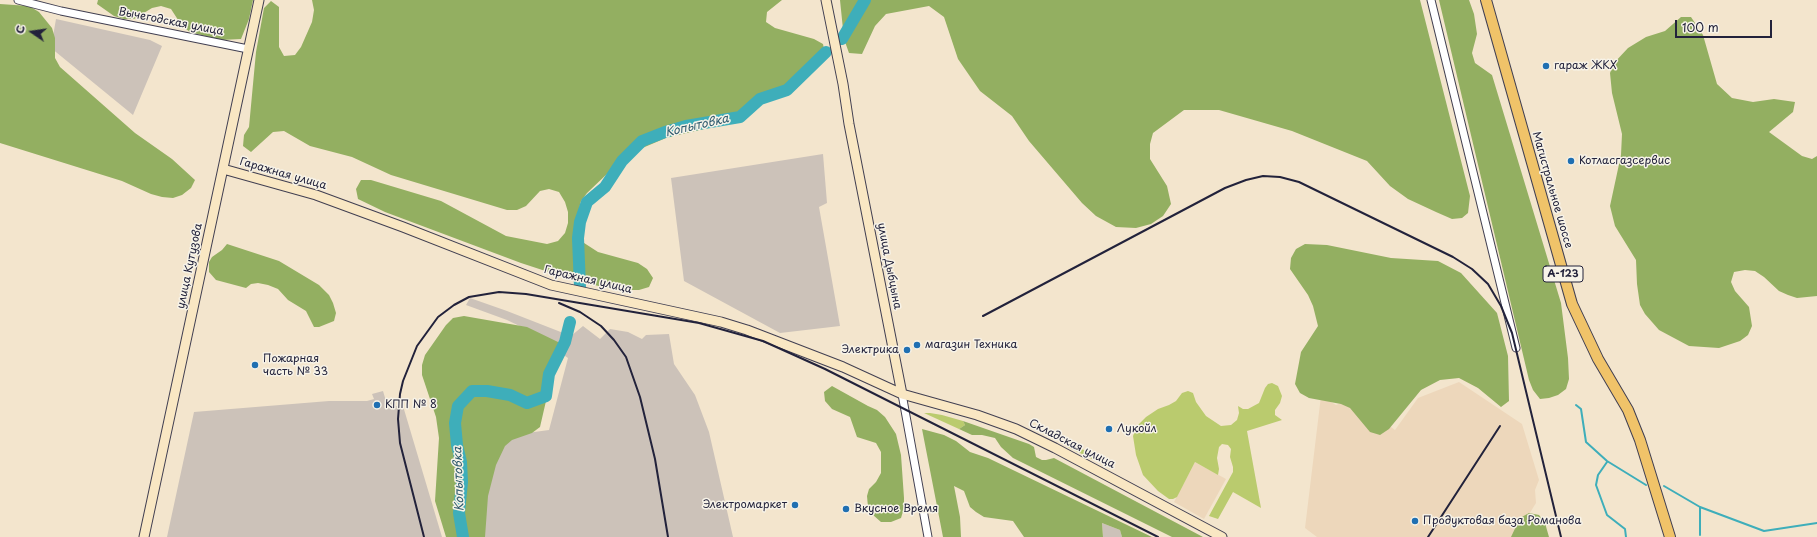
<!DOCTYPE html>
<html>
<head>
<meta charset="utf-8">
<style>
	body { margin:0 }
	#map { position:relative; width:1817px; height:537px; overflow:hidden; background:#f3e5cd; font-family:"Playpen Sans",sans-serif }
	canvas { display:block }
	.north { position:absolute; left:12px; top:12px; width:40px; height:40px; -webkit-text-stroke:3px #f7f3e8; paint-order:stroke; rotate:283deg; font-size:11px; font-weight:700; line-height:16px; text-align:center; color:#22223b }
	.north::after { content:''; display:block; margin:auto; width:14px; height:18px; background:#22223b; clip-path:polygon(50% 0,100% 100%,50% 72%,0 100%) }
	.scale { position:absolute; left:1675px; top:20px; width:97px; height:18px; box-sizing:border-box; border:2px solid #22223b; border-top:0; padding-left:5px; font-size:12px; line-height:14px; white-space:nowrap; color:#22223b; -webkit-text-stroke:3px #f7f3e8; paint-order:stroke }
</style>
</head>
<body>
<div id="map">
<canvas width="1817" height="537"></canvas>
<div class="north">С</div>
<div class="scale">100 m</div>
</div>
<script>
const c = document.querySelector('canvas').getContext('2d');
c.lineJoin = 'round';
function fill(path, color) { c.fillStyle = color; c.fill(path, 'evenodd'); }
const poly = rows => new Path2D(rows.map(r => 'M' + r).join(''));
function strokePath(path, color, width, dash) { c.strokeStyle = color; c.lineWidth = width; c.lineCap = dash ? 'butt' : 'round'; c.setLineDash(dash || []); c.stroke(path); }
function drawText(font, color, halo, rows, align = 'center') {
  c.font = font + ' "Playpen Sans",sans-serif'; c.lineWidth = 3; c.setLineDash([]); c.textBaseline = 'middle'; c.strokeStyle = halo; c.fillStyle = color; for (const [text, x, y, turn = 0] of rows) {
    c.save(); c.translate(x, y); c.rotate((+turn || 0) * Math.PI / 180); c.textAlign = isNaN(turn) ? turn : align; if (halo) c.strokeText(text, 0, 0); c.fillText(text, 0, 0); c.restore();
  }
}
const built = poly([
	[1459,382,1522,424,1539,480,1535,490,1536,503,1515,537,1317,537,1305,528,1321,396,1336,405,1353,399,1395,430,1418,398],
	[1195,462,1226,479,1204,519,1174,502]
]);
const industrial = poly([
	[56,19,150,40,162,46,133,115,51,48],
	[823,154,827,203,819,207,840,326,780,333,684,281,671,178],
	[470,298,507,311,571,336,583,326,600,339,610,329,628,332,642,339,646,335,669,334,674,364,695,395,709,432,733,537,465,537,483,439,549,430,568,358,530,331,507,320,466,305],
	[383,391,386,401,395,399,396,406,403,406,442,537,167,537,194,412,329,401,367,401,374,399,372,394],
	[1102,523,1120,530,1122,537,1103,537]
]);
const green = poly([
	[1272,383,1278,386,1282,396,1280,403,1275,410,1275,415,1282,420,1247,431,1261,508,1233,492,1218,519,1209,516,1233,472,1233,467,1230,457,1231,449,1228,445,1222,444,1219,447,1217,458,1219,469,1218,475,1195,462,1177,497,1173,499,1169,499,1158,491,1143,475,1136,455,1133,436,1137,426,1146,417,1158,409,1169,405,1176,401,1182,393,1188,391,1193,393,1196,402,1206,416,1221,426,1231,425,1237,420,1239,413,1238,406,1243,409,1248,409,1259,403,1265,388,1268,384],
	[924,413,930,413,942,415,963,421,965,425,959,429],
	[1070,443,1096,456,1097,459,1094,460,1068,447,1067,445]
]);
const forest = poly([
	[98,0,253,0,249,19,241,39,221,40,190,32,182,26,171,9,161,6,152,8,134,19,124,19,114,16,97,4],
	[312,0,782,0,767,12,766,22,775,28,814,39,823,44,825,54,820,63,759,106,721,125,666,138,621,157,609,172,587,193,581,201,576,221,576,231,581,241,598,252,638,263,647,269,653,278,649,287,639,290,619,290,579,282,521,263,385,212,358,199,356,189,361,180,371,180,441,201,506,236,547,244,558,241,565,233,568,223,568,212,565,202,559,192,549,189,540,191,526,206,517,210,507,210,391,175,352,157,310,146,284,131,273,132,251,152,243,146,244,135,249,127,256,52,264,8,271,1,279,7,279,47,284,56,295,55,301,47,312,22,314,10],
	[840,0,1420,0,1470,196,1468,213,1462,218,1452,219,1436,212,1408,199,1390,186,1367,161,1292,131,1219,110,1184,110,1153,133,1150,144,1150,159,1167,186,1171,204,1163,216,1151,224,1136,228,1116,227,1096,216,1082,203,1029,141,1012,116,980,91,958,59,944,17,929,6,886,14,875,26,862,54,849,53,844,39],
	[1439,0,1469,0,1474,14,1477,34,1472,53,1475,63,1492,75,1561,303,1568,358,1569,379,1566,389,1558,395,1549,398,1540,399,1533,390,1529,380],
	[0,4,29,6,39,12,52,28,55,38,55,58,60,67,135,133,172,159,195,180,191,188,182,195,173,198,162,197,151,194,122,181,0,143],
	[1681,17,1691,17,1703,35,1717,84,1732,98,1753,102,1774,99,1795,102,1793,112,1769,132,1802,156,1812,159,1817,156,1817,296,1797,298,1788,295,1779,291,1764,277,1755,271,1745,270,1734,272,1731,282,1735,291,1749,307,1752,326,1748,335,1740,341,1719,348,1689,346,1659,330,1645,314,1640,305,1637,284,1636,260,1615,226,1610,206,1621,155,1622,134,1612,93,1610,73,1614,63,1628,48,1646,37,1665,31],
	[227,244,279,261,319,285,329,295,333,303,336,313,334,321,319,327,314,327,306,311,288,300,278,289,268,285,258,283,251,284,246,288,216,280,209,272,209,262,212,257,222,250],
	[1305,244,1327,245,1391,258,1438,261,1461,273,1497,313,1508,356,1509,401,1501,407,1478,388,1459,378,1440,380,1421,390,1389,429,1380,435,1370,432,1350,408,1341,404,1309,398,1300,393,1295,384,1301,352,1318,326,1313,306,1308,295,1290,269,1291,258,1296,249],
	[464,316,527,327,558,342,565,348,552,375,540,427,532,433,512,440,505,446,496,465,488,496,485,537,446,537,435,501,439,438,436,417,422,375,422,365,425,355,446,325,453,318],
	[832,386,868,406,877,410,885,417,896,434,901,455,904,498,904,508,901,518,891,522,881,522,873,515,868,507,867,496,869,489,876,482,881,473,881,452,876,443,857,437,850,417,832,409,825,401,824,392],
	[963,421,1029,444,1034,447,1036,457,1042,460,1046,460,1054,458,1203,537,1172,537,1013,458,1001,447,995,438,982,435,972,435,959,429,965,425],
	[922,429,944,435,956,441,970,452,988,458,1152,537,1122,537,1120,530,1102,523,1103,537,1024,537,1013,521,984,517,976,512,970,507,964,491,954,486,960,517,961,537,943,537],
	[1529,513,1539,515,1545,523,1549,537,1511,537,1520,518]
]);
const stream = poly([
	[1576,405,1581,409,1586,442,1607,461,1646,485],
	[1607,462,1598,475,1596,485,1607,515,1625,529,1626,537],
	[1664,486,1700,507,1700,535],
	[1700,507,1764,531,1817,523]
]);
const river = poly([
	[842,39,865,0],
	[580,287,578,238,580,222,587,202,605,187,622,161,642,141,665,132,686,126,740,117,760,99,787,90,826,52],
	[463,537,459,513,462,482,461,462,457,445,455,423,458,406,472,391,487,391,510,395,527,403,546,396,549,374,565,342,570,322]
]);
const street = poly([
	[18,0,61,11,248,49],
	[1431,0,1516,348],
	[902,394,928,537]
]);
const secondary = poly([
	[826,0,843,84,849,124,902,394],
	[223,169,316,195,403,227,551,285,721,322,747,330,843,367,902,394,977,415,1016,429,1055,448,1222,537],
	[144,537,259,0]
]);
const primary = poly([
	[1486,0,1572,304,1598,359,1628,410,1640,440,1670,537]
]);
const rail = poly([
	[559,303,580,312,601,326,614,340,626,357,640,397,655,459,668,537],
	[983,316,1225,188,1246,180,1263,176,1280,177,1299,182,1453,257,1472,269,1488,284,1501,306,1512,333,1561,537],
	[424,537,400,443,398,419,400,394,403,381,417,346,438,317,454,305,469,297,499,292,526,294,699,323,763,341,825,369,1158,537],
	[1428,537,1500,426]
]);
const markers = [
	[1546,66,4,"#1f6fb2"],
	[1571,161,4,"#1f6fb2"],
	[917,345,4,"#1f6fb2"],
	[907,350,4,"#1f6fb2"],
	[255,365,4,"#1f6fb2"],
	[377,405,4,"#1f6fb2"],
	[1109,429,4,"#1f6fb2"],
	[795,505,4,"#1f6fb2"],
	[846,509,4,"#1f6fb2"],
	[1415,521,4,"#1f6fb2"]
];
const shields = [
	[1563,274,40]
];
const shieldNames = [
	["А-123",1563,274]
];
const streetNames = [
	["Вычегодская улица",171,22,11],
	["Гаражная улица",283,174,16],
	["Магистральное шоссе",1552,190,74],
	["улица Кутузова",190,266,-78],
	["улица Дыбцына",889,266,79],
	["Гаражная улица",588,280,13],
	["Складская улица",1072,444,27]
];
const poiNames = [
	["гараж ЖКХ",1554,66],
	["Котласгазсервис",1579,161],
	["магазин Техника",925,345],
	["Электрика",899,350,"right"],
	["Пожарная",263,359],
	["часть № 33",263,372],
	["КПП № 8",385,405],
	["Лукойл",1117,429],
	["Электромаркет",787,505,"right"],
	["Вкусное Время",854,509],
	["Продуктовая база Романова",1423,521]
];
const waterNames = [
	["Копытовка",697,126,-13],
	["Копытовка",459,479,-92]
];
fill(built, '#edd7bb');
fill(industrial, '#ccc2b9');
fill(green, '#bacb6e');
fill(forest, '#93af61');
strokePath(stream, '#3eaeba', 2);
strokePath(river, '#3eaeba', 12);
strokePath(street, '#413f51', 9);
strokePath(secondary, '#413f51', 11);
strokePath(primary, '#413f51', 12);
strokePath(street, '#fff', 7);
strokePath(secondary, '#f9e7c3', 9);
strokePath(primary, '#f0c369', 10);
strokePath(rail, '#22223b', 2);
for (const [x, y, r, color] of markers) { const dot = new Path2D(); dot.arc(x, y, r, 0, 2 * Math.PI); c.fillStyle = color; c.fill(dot); strokePath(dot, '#f7f3e8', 1.5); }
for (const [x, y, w] of shields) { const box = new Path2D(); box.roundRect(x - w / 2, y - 8, w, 16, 3); c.fillStyle = '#f7f3e8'; c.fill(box); strokePath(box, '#22223b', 1); }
drawText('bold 10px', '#22223b', null, shieldNames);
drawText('11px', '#22223b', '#f7f3e8', streetNames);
drawText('11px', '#22223b', '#f7f3e8', poiNames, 'left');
drawText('italic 12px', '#2d5a6e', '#f7f3e8', waterNames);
</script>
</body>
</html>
